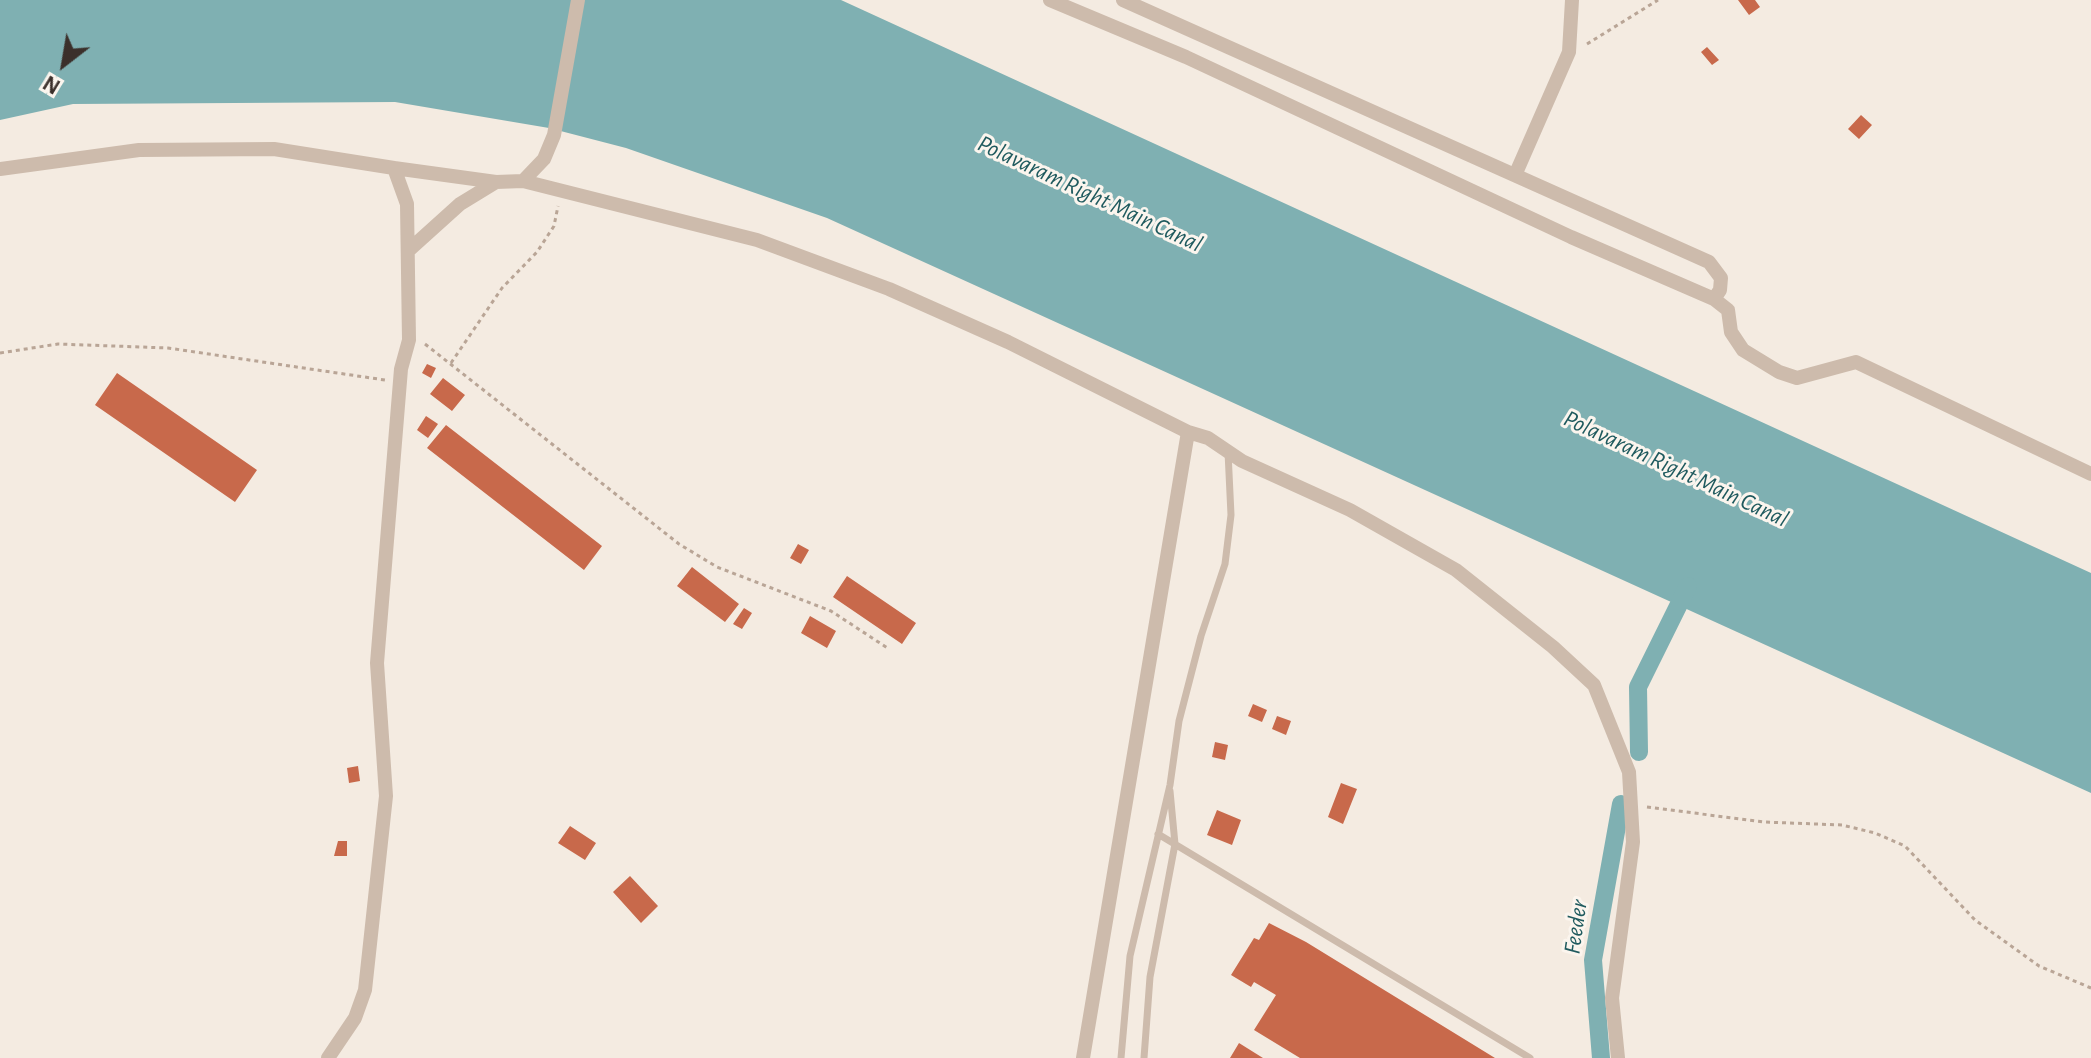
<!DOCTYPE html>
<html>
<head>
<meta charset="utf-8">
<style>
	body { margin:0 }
	#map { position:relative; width:2091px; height:1058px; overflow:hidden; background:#f4ebe1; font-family:"Alegreya Sans",sans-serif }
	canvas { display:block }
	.north { position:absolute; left:24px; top:24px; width:80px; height:80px; -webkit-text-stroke:6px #fbf5ee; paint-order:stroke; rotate:211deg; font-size:22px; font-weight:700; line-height:32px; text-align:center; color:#3b302b }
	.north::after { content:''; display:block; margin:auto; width:28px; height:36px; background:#3b302b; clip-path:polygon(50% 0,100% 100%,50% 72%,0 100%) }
</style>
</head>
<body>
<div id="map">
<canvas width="2091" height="1058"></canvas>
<div class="north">N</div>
</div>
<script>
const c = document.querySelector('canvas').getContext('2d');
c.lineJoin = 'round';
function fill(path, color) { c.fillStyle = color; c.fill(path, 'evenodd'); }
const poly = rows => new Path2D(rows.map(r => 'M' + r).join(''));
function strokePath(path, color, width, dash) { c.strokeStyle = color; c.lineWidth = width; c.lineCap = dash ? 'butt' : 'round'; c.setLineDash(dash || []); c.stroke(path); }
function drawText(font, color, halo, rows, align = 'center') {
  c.font = font + ' "Alegreya Sans",sans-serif'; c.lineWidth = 6; c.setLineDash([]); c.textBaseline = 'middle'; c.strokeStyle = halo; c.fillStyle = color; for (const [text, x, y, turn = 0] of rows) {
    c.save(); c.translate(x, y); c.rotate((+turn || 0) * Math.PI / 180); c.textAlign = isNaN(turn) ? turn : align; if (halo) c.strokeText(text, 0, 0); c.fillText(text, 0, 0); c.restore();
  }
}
const water = poly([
	[0,0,841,0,2091,573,2091,793,827,218,626,148,549,128,395,102,73,104,0,120]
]);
const canal = poly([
	[1639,752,1638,687,1688,586],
	[1601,1058,1593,960,1621,804]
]);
const building = poly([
	[1738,0,1755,0,1760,7,1749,15],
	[1707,47,1719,60,1712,65,1701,52],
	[1861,115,1872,125,1859,139,1848,129],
	[427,364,436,368,431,378,422,373],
	[117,373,257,470,235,502,95,405],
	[443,378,465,395,452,411,430,394],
	[426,416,438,424,428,438,417,430],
	[446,425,602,546,584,570,427,448],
	[798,544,809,550,801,564,790,558],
	[692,567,739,604,725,622,677,586],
	[847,576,916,623,902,644,833,597],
	[744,608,752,613,742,629,733,624],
	[810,616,836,631,827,648,801,633],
	[1253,704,1267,710,1262,722,1248,716],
	[1277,716,1291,721,1286,735,1272,729],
	[1215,742,1228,745,1225,760,1212,757],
	[358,766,360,781,349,783,347,768],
	[1341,783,1357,789,1343,824,1328,817],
	[1217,810,1241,820,1232,845,1207,835],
	[570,826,596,843,585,860,558,843],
	[338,841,347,841,347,856,334,856],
	[630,876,658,906,641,923,613,892],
	[1269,923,1306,942,1495,1058,1300,1058,1254,1030,1276,995,1254,982,1251,987,1231,975,1254,938,1259,940],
	[1239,1043,1263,1058,1230,1058]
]);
const path = poly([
	[1587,44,1658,0],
	[425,344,679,544,717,567,831,611,889,649],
	[0,353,58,344,168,348,385,380],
	[451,363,502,288,537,252,554,226,558,206],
	[1647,807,1764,822,1842,825,1875,833,1905,846,1975,920,2039,966,2091,988]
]);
const service = poly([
	[1158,834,1530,1058],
	[1121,1058,1130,956,1170,785,1179,721,1201,636,1225,564,1231,515,1228,452],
	[1144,1058,1150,977,1175,844,1170,791]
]);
const minor = poly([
	[1050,0,1186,57,1571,237,1714,299,1728,310,1731,332,1743,350,1779,372,1797,378,1856,362,2091,474],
	[1123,0,1709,262,1721,278,1720,290,1714,299],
	[394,168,496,182],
	[0,169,139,150,274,149,394,168,407,204,409,340,401,369,377,663,386,796,365,990,355,1018,328,1058],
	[1516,173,1569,52,1572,0],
	[523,181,544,159,554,135,578,0],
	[409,250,460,204,496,182,523,181,757,240,889,289,1008,342,1188,432,1208,438,1242,461,1350,510,1456,570,1553,647,1594,685,1629,772,1633,842,1612,998,1618,1058],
	[1083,1058,1188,432]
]);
const waterNames = [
	["Polavaram Right Main Canal",1090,194,25],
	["Polavaram Right Main Canal",1676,469,25],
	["Feeder",1576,927,-82]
];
fill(water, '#7fb0b2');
strokePath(canal, '#7fb0b2', 18);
fill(building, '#c8694b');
strokePath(path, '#b9a596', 3, [4, 4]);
strokePath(service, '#cdbbac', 7);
strokePath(minor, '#cdbbac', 14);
drawText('italic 24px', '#1f5a5e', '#fbf5ee', waterNames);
</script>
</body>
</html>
